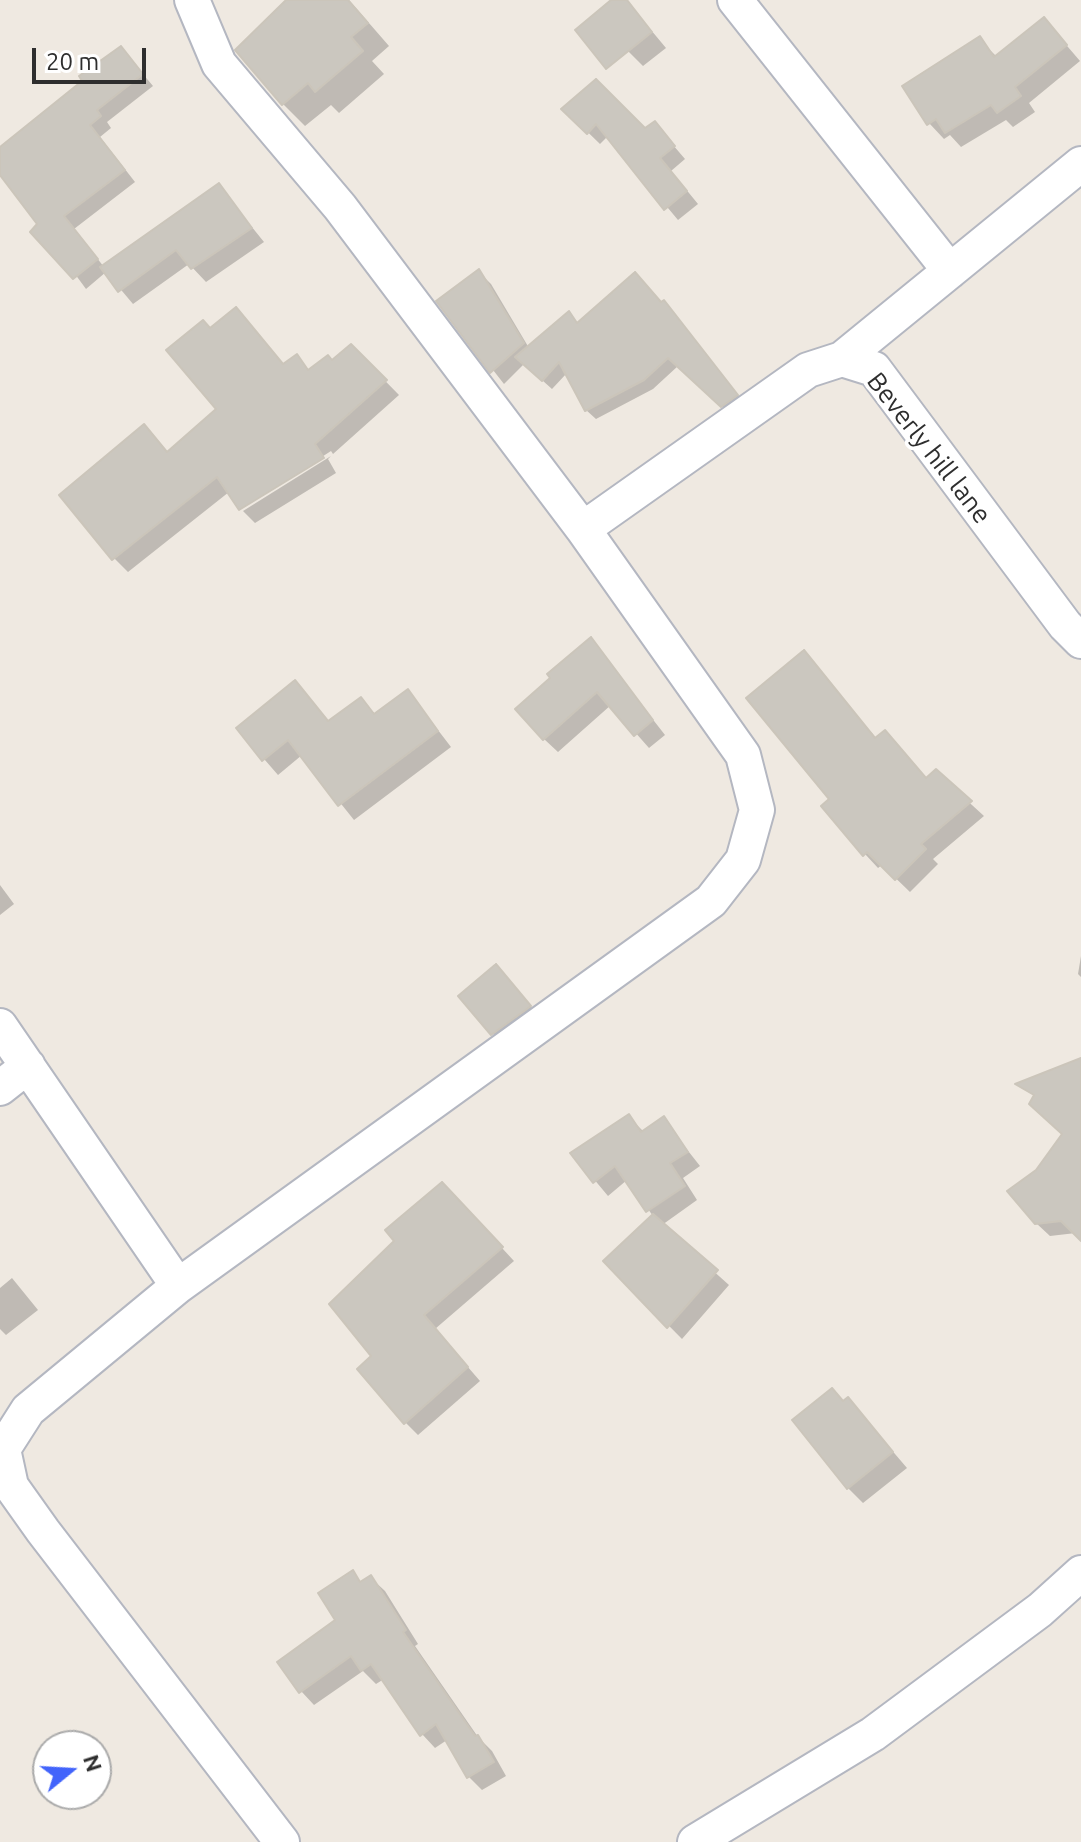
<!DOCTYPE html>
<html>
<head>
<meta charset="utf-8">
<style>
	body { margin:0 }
	#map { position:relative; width:1081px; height:1842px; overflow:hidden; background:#efe9e1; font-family:Ubuntu,sans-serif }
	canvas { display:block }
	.north { position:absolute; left:32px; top:1730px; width:80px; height:80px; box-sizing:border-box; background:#fff; border:2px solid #ababab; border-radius:50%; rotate:72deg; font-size:22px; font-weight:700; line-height:32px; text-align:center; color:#2e2e2e }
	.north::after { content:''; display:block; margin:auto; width:28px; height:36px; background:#4264fb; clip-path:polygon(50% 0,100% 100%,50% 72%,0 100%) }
	.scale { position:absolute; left:32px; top:48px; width:114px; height:36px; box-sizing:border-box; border:4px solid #2e2e2e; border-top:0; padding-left:10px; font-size:24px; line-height:28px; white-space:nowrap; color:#2e2e2e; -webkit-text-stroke:6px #fff; paint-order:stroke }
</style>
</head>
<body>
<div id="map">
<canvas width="1081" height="1842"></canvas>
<div class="north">N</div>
<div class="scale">20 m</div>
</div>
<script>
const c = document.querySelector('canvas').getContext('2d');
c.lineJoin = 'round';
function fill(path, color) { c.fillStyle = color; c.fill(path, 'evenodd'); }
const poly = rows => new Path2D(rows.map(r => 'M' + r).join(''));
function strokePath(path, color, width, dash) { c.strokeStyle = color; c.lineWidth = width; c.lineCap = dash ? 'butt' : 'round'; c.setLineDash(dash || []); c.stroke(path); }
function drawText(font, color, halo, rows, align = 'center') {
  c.font = font + ' Ubuntu,sans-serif'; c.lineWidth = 7; c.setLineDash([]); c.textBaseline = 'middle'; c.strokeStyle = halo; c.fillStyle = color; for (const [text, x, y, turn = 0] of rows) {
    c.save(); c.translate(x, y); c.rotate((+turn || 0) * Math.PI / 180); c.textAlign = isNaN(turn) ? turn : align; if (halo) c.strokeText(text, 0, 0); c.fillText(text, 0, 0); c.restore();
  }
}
const shadow = poly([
	[289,0,349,0,389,46,372,61,384,74,339,113,331,105,305,126,283,104,265,20],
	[615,0,626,0,666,48,643,66,628,51],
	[1044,19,1080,61,1029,103,1035,112,1013,127,1006,120,961,147,950,135,944,139,929,123,979,39,997,57],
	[121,48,153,86,107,122,111,128,100,137,135,182,74,229,104,267,218,185,264,242,206,282,189,264,133,304,106,272,86,289,0,172,0,149],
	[564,109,645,131,655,124,685,159,671,171,698,204,678,220,608,136,600,144],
	[479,272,491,284,529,348,569,314,579,324,662,304,673,312,746,405,732,415,678,366,653,389,596,419,586,410,567,373,552,389,524,364,504,384,439,301],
	[236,309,284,365,296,357,310,371,332,362,351,346,399,395,333,454,331,451,241,509,229,492,128,572,114,558,144,427,168,454,219,410,211,331],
	[331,456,328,459,336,473,255,523,243,511],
	[591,640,665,735,649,748,611,705,558,752,544,739,553,678],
	[804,653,877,739,927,779,936,772,984,816,933,859,938,864,910,892,882,865,878,868,865,854,831,799],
	[295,683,330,723,361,699,376,715,408,691,451,747,354,820,302,755,278,775,238,729],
	[0,885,14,904,0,915],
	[1081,956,1081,977,1078,974],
	[496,967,544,1022,508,1049,493,1034],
	[1081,1085,1081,1238,1076,1233,1050,1236,1036,1223,1037,1172,1064,1134],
	[629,1117,644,1132,663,1119,700,1166,683,1178,697,1200,662,1225,729,1285,682,1339,606,1262,653,1216,627,1180,608,1196,573,1154],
	[455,1197,514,1261,435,1329,480,1381,418,1435,405,1422,374,1357],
	[12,1278,38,1310,6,1335,0,1329,0,1288],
	[848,1399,907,1468,863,1503,848,1488],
	[352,1573,362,1583,371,1578,385,1591,418,1644,415,1646,478,1737,492,1751,506,1776,482,1790,468,1776,447,1740,435,1748,422,1734,384,1679,376,1684,363,1671,314,1705,301,1691,338,1621]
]);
const building = poly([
	[286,0,348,0,368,23,351,37,363,51,315,92,308,83,282,105,235,50,286,0],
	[611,0,627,0,652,32,606,69,575,30,611,0],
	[1044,17,1067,45,1015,87,1021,96,997,113,991,105,945,133,936,119,927,125,902,86,980,36,994,57,1044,17],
	[121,46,143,74,97,110,101,116,90,125,125,170,64,216,98,259,73,279,30,232,37,224,0,175,0,147,82,81,79,76,121,46],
	[596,79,645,128,655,121,675,146,660,158,687,191,664,210,596,124,587,134,561,109,596,79],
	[219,183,252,228,191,269,176,250,118,292,100,267,219,183],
	[479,269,524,343,490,373,436,301,479,269],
	[635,272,661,302,664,300,738,395,721,407,668,358,644,380,585,411,559,362,542,381,515,357,569,311,577,323,635,272],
	[236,307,283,364,297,354,308,370,328,355,332,360,351,344,387,380,315,444,324,458,239,510,217,477,112,560,59,495,144,424,167,452,216,409,166,350,203,320,210,328,236,307],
	[591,637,653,720,634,736,597,692,543,740,515,709,550,678,547,674,591,637],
	[804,650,875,738,885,730,926,778,936,769,972,801,921,844,926,849,895,880,867,852,863,856,821,806,829,799,746,698,804,650],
	[295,680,328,721,361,697,374,714,408,689,438,731,338,806,288,740,262,761,236,728,295,680],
	[496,964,531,1006,491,1035,458,996,496,964],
	[1081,1058,1081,1241,1061,1221,1035,1224,1007,1191,1036,1170,1062,1134,1029,1104,1034,1095,1015,1084,1081,1058],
	[629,1114,641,1132,664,1116,688,1152,670,1163,685,1186,646,1212,615,1166,593,1183,570,1153,629,1114],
	[442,1182,503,1247,424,1315,468,1367,404,1424,357,1369,371,1356,329,1304,394,1241,385,1230,442,1182],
	[653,1214,718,1270,667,1328,603,1261,653,1214],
	[832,1388,843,1401,848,1397,893,1452,847,1489,792,1420,832,1388],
	[353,1570,360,1582,371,1575,406,1630,403,1632,475,1736,478,1735,494,1762,467,1778,436,1724,420,1736,371,1664,361,1671,351,1656,299,1693,277,1662,335,1620,318,1593,353,1570]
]);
const minor = poly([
	[192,0,219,64,340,207,583,529,743,755,757,810,743,860,711,901,178,1286,28,1410,3,1449,11,1486,43,1531,282,1842],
	[735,0,950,271],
	[842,359,1081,164],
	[583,529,808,370,842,359,874,369,1065,625,1081,641],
	[0,1026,178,1286],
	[0,1088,28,1066],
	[695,1842,873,1734,1040,1610,1081,1573]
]);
const streetNames = [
	["Beverly hill lane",929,448,52]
];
fill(shadow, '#0003');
fill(building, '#cbc7bf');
strokePath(building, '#cbc5ba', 2);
strokePath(minor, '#b4b7c1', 38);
strokePath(minor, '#fff', 34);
drawText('26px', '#2e2e2e', '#fff', streetNames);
</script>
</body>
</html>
